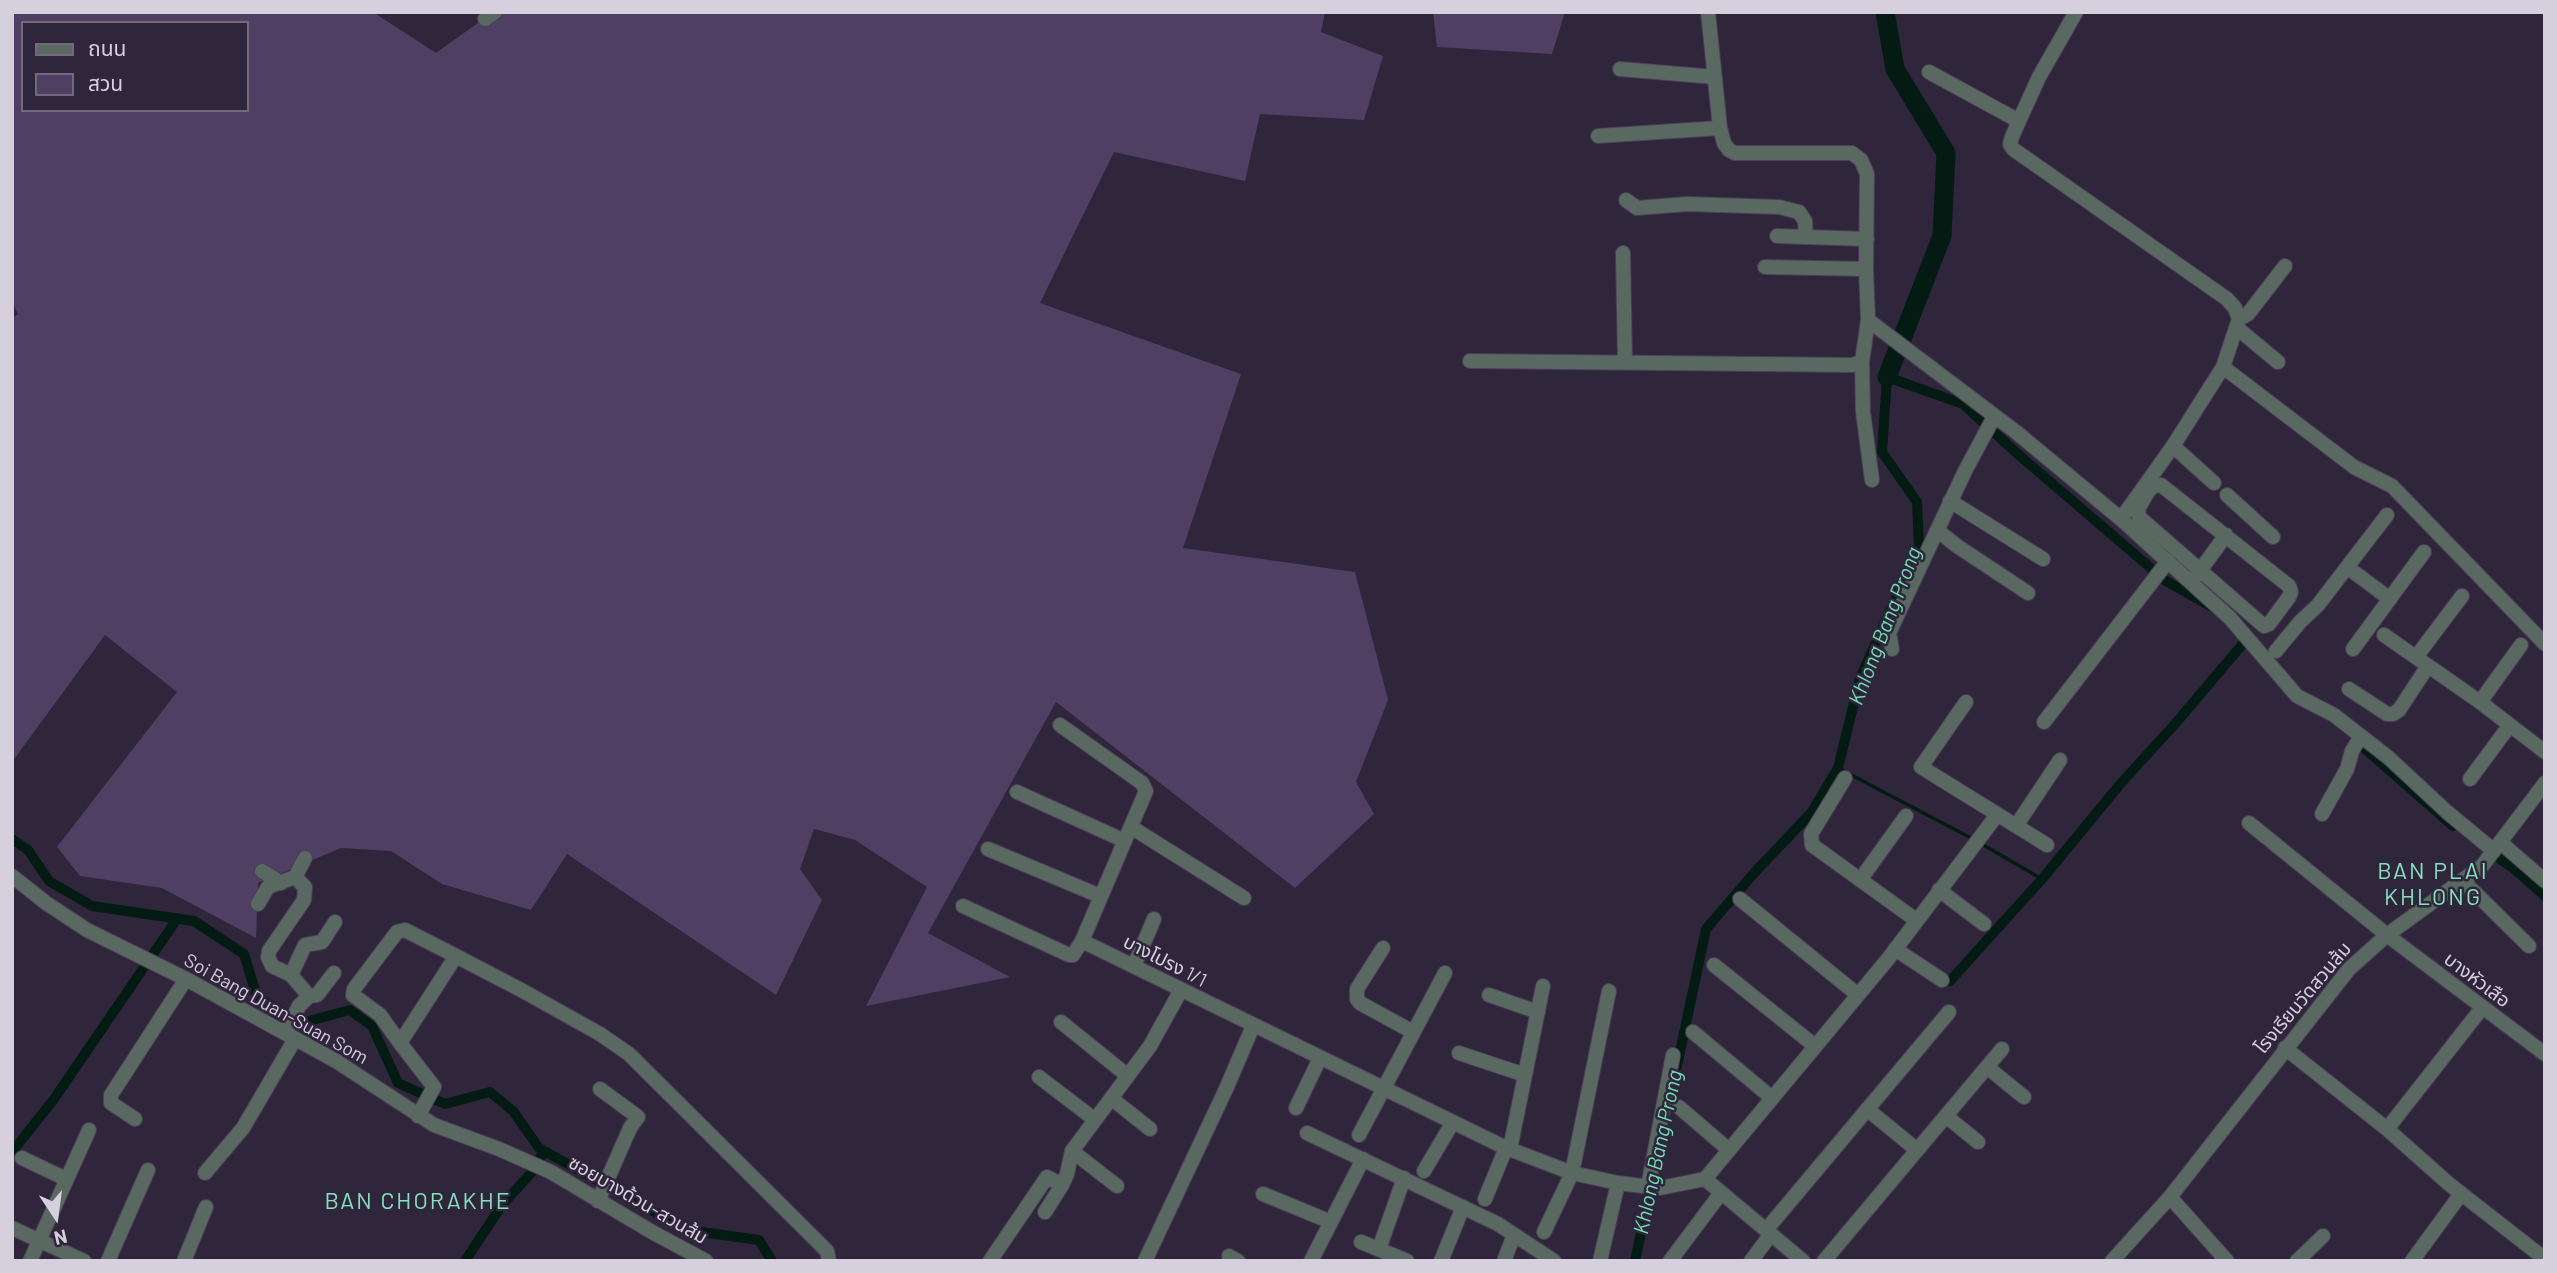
<!DOCTYPE html>
<html>
<head>
<meta charset="utf-8">
<style>
	body { margin:0 }
	#map { position:relative; width:2557px; height:1273px; overflow:hidden; background:#2f263b; font-family:Barlow,"Noto Sans Thai",sans-serif }
	canvas { display:block }
	.frame { position:absolute; inset:0; border:14px solid #d5cfde; pointer-events:none }
	.legend { position:absolute; left:21px; top:21px; width:228px; height:91px; box-sizing:border-box; background:#2f263b; border:2px solid #716a7c; margin:0; padding:9px 12px; list-style:none; font-size:21px; color:#d5cfde }
	.legend li { display:flex; align-items:center; gap:14px; height:35px }
	.legend b { width:35px; border:2px solid #716a7c }
	.north { position:absolute; left:21px; top:1182px; width:70px; height:70px; -webkit-text-stroke:5px #2f263b; paint-order:stroke; rotate:167deg; font-size:19px; font-weight:700; line-height:28px; text-align:center; color:#d5cfde }
	.north::after { content:''; display:block; margin:auto; width:24px; height:32px; background:#d5cfde; clip-path:polygon(50% 0,100% 100%,50% 72%,0 100%) }
</style>
</head>
<body>
<div id="map">
<canvas width="2557" height="1273"></canvas>
<div class="frame"></div>
<ul class="legend">
<li><b style="height:9px;background:#5a6862"></b>ถนน</li>
<li><b style="height:19px;background:#4f3f62"></b>สวน</li>
</ul>
<div class="north">N</div>
</div>
<script>
const c = document.querySelector('canvas').getContext('2d');
c.lineJoin = 'round';
function fill(path, color) { c.fillStyle = color; c.fill(path, 'evenodd'); }
const poly = rows => new Path2D(rows.map(r => 'M' + r).join(''));
function strokePath(path, color, width, dash) { c.strokeStyle = color; c.lineWidth = width; c.lineCap = dash ? 'butt' : 'round'; c.setLineDash(dash || []); c.stroke(path); }
function drawText(font, color, halo, rows, align = 'center') {
  c.font = font + ' Barlow,"Noto Sans Thai",sans-serif'; c.lineWidth = 5; c.setLineDash([]); c.textBaseline = 'middle'; c.strokeStyle = halo; c.fillStyle = color; for (const [text, x, y, turn = 0] of rows) {
    c.save(); c.translate(x, y); c.rotate((+turn || 0) * Math.PI / 180); c.textAlign = isNaN(turn) ? turn : align; if (halo) c.strokeText(text, 0, 0); c.fillText(text, 0, 0); c.restore();
  }
}
const green = poly([
	[12,12,373,12,436,53,493,12,1325,12,1321,32,1383,56,1364,120,1260,114,1245,181,1114,152,1040,303,1241,374,1183,548,1355,572,1388,700,1356,782,1374,814,1295,888,1056,702,928,933,1010,977,866,1006,927,887,855,840,814,829,800,869,822,900,776,995,567,854,531,910,442,884,391,851,341,848,258,883,256,938,162,888,80,876,57,847,177,692,105,635,12,762,12,318,18,314,12,302],
	[23,23,247,23,247,110,23,110],
	[1433,12,1565,12,1552,54,1437,47]
]);
const stream = poly([
	[1838,768,1973,839],
	[1980,843,2042,879]
]);
const canal = poly([
	[2364,748,2453,826],
	[12,839,28,850,49,881,92,906,194,921,244,954,257,997,301,1023,350,1010,372,1026,398,1083,445,1104,490,1092,513,1111,539,1148,687,1230,759,1240,772,1261],
	[2500,859,2512,867,2545,896],
	[1950,981,2042,879,2122,782,2175,724,2247,639],
	[1677,1066,1706,929,1755,872,1811,813,1838,768,1860,678,1919,547,1917,502,1882,452,1887,377,1963,404,2020,456,2166,581,2212,607],
	[12,1152,54,1099,177,919],
	[465,1261,502,1205,532,1172,544,1151],
	[1635,1261,1652,1182]
]);
const river = poly([
	[1885,12,1895,69,1946,153,1942,236,1887,377]
]);
const minor = poly([
	[1708,12,1720,128,1724,143,1729,150,1735,153,1852,153,1861,160,1867,174,1866,269,1868,320,2016,432,2121,519,2230,618,2297,696,2334,715,2389,758,2447,812,2494,851],
	[2076,12,2039,77,2019,121,2012,137,2010,144,2013,149,2227,299,2235,308,2239,319,2223,367,2173,446,2121,519],
	[485,19,495,12],
	[1620,69,1715,77],
	[1929,72,2019,121],
	[1598,136,1720,128],
	[1626,200,1637,208,1687,204,1779,207,1799,212,1805,221,1806,237],
	[1777,236,1867,239],
	[1623,253,1625,363],
	[1765,267,1866,269],
	[2239,319,2248,314,2285,266],
	[2237,328,2278,362],
	[1470,361,1852,365,1862,362,1868,320],
	[1862,362,1863,412,1872,480],
	[2223,367,2354,467,2392,486,2545,644],
	[2173,446,2214,483],
	[2161,485,2289,586,2291,592,2289,597,2269,624,2264,626,2139,517,2138,509,2147,493,2153,486,2161,485],
	[2227,495,2273,537],
	[1950,501,2043,559],
	[1937,530,1957,546,2028,593],
	[2347,567,2390,599],
	[2196,576,2226,535],
	[2384,635,2480,702,2545,752],
	[1892,649,1889,633,1965,471,1994,417],
	[2353,649,2424,552],
	[2276,651,2300,622,2318,605,2387,515],
	[2416,657,2462,596],
	[2349,689,2387,714,2393,714,2399,710,2428,666],
	[1966,702,1921,767,2047,845],
	[2480,702,2521,645],
	[2044,722,2168,561],
	[1060,725,1142,783,1146,791,1082,941,1504,1147,1572,1173,1618,1183,1660,1188,1705,1179,1803,1261],
	[1845,778,1811,834,1812,845,1916,920],
	[2470,779,2510,725],
	[1017,792,1125,841],
	[2322,814,2347,769,2352,751,2361,736],
	[2249,823,2387,935,2545,1054],
	[2016,826,2060,760],
	[1131,827,1244,898],
	[2500,842,2545,881],
	[988,849,1100,896],
	[262,871,281,883],
	[12,876,46,903,87,930,186,979,336,1061,434,1125,499,1149,551,1172,652,1232,706,1261],
	[1860,880,1906,816],
	[2463,881,2529,946],
	[1939,890,1984,924],
	[1740,899,1858,995],
	[258,904,268,887,295,877],
	[963,906,1069,955,1073,955,1082,941],
	[1383,948,1357,989,1357,999,1360,1003,1413,1032],
	[1895,949,1942,980],
	[456,956,400,1043,380,1015,353,995,354,989,397,932,405,930,456,956,523,991,600,1034,629,1054,827,1251,829,1261],
	[1714,965,1815,1046],
	[1134,966,1154,919],
	[291,975,305,945,322,942,335,922],
	[1489,995,1538,1012],
	[309,996,317,995,334,973],
	[1061,1022,1128,1076],
	[1693,1032,1772,1098],
	[285,1033,299,1006,309,996,291,975,272,966,268,957,269,951,304,900,305,887,295,877,305,858],
	[400,1043,434,1087,418,1116],
	[2285,1048,2387,1129,2449,1184,2545,1259],
	[1459,1053,1525,1075],
	[1987,1067,2024,1097],
	[1039,1077,1094,1119],
	[1111,1098,1150,1129],
	[1679,1107,1729,1150],
	[1296,1108,1320,1058],
	[1867,1109,1917,1150],
	[1946,1116,1978,1142],
	[135,1119,111,1103,111,1095,186,979],
	[2387,1129,2482,1008],
	[1307,1133,1498,1224,1554,1261],
	[1359,1135,1445,973],
	[1510,1149,1543,986],
	[1072,1151,1117,1186],
	[22,1158,66,1179],
	[1424,1171,1453,1122],
	[205,1173,243,1128,295,1039],
	[1705,1179,1888,959,1997,815],
	[1648,1187,1673,1055],
	[1263,1194,1331,1222],
	[2170,1197,2227,1261],
	[1485,1199,1506,1148],
	[598,1201,630,1128,638,1117,600,1089],
	[1045,1212,1062,1185],
	[12,1228,84,1261],
	[1766,1230,1949,1012],
	[1544,1232,1572,1173,1609,991],
	[1361,1242,1407,1261],
	[1379,1249,1404,1178],
	[1229,1256,1238,1261],
	[30,1261,89,1130],
	[108,1261,148,1170],
	[184,1261,206,1207],
	[990,1261,1047,1177,1062,1185,1067,1174,1072,1151,1150,1046,1181,990],
	[1145,1261,1226,1089,1253,1026],
	[1311,1261,1363,1159],
	[1441,1261,1463,1207],
	[1504,1261,1514,1235],
	[1600,1261,1618,1183],
	[1670,1261,1721,1193],
	[1751,1261,1771,1234],
	[1824,1261,2002,1049],
	[2112,1261,2170,1197,2349,969,2387,935,2482,866,2545,783],
	[2297,1261,2323,1236],
	[2412,1261,2461,1194]
]);
const streetNames = [
	["บางโปรง 1/1",1165,961,27],
	["บางหัวเสือ",2477,980,37],
	["โรงเรียนวัดสวนส้ม",2303,998,-50],
	["Soi Bang Duan-Suan Som",276,1009,29],
	["ซอยบางด้วน-สวนส้ม",638,1200,30]
];
const waterNames = [
	["Khlong Bang Prong",1885,626,-69],
	["Khlong Bang Prong",1658,1152,-78]
];
const quarterNames = [
	["BAN PLAI",2433,871],
	["KHLONG",2433,897],
	["BAN CHORAKHE",418,1201]
];
fill(green, '#4f3f62');
strokePath(stream, '#041b13', 3.5);
strokePath(canal, '#041b13', 10);
strokePath(river, '#041b13', 19);
strokePath(minor, '#4a4155', 16);
strokePath(minor, '#5a6862', 14);
drawText('19px', '#d5cfde', '#2f263b', streetNames);
drawText('italic 21px', '#72deb7', '#2f263b', waterNames);
c.letterSpacing = '2px';
drawText('23px', '#86e0be', '#2f263b', quarterNames);
c.letterSpacing = '0px';
</script>
</body>
</html>
